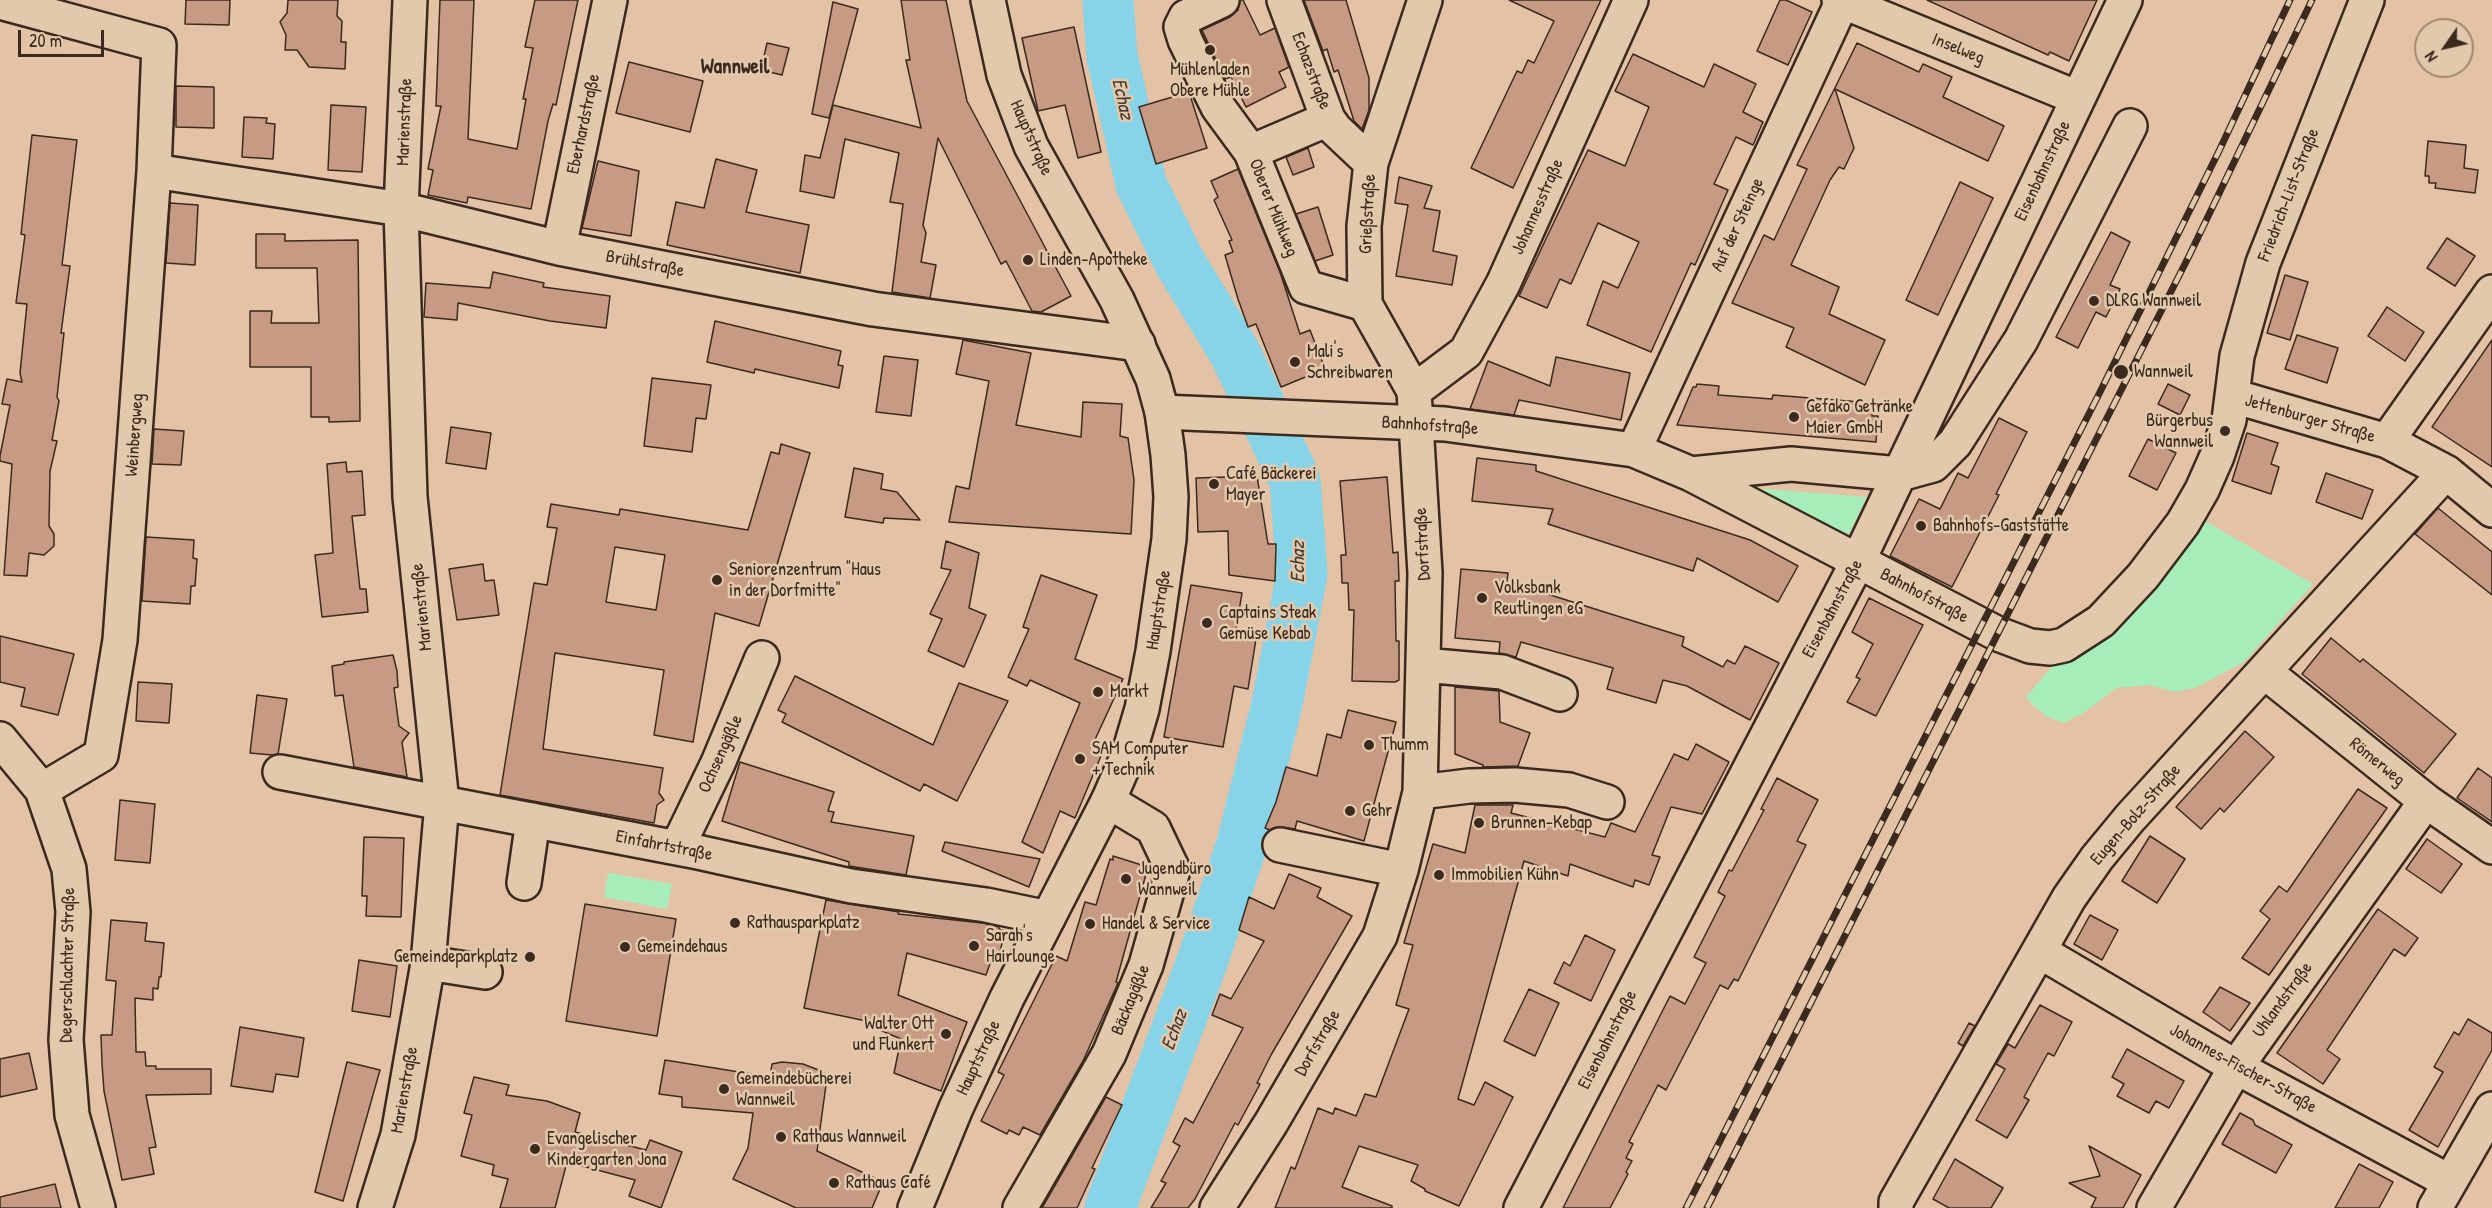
<!DOCTYPE html>
<html>
<head>
<meta charset="utf-8">
<style>
	body { margin:0 }
	#map { position:relative; width:2492px; height:1208px; overflow:hidden; background:#e4c2a6; font-family:"Patrick Hand",sans-serif }
	canvas { display:block }
	.north { position:absolute; left:2414px; top:18px; width:60px; height:60px; box-sizing:border-box; background:#e3c9ab; border:2px solid #a08973; border-radius:50%; rotate:236deg; font-size:16px; font-weight:700; line-height:24px; text-align:center; color:#3b2a1e }
	.north::after { content:''; display:block; margin:auto; width:21px; height:27px; background:#3b2a1e; clip-path:polygon(50% 0,100% 100%,50% 72%,0 100%) }
	.scale { position:absolute; left:18px; top:30px; width:86px; height:27px; box-sizing:border-box; border:3px solid #3b2a1e; border-top:0; padding-left:8px; font-size:18px; line-height:21px; white-space:nowrap; color:#3b2a1e; -webkit-text-stroke:4px #e3c9ab; paint-order:stroke }
</style>
</head>
<body>
<div id="map">
<canvas width="2492" height="1208"></canvas>
<div class="north">N</div>
<div class="scale">20 m</div>
</div>
<script>
const c = document.querySelector('canvas').getContext('2d');
c.lineJoin = 'round';
function fill(path, color) { c.fillStyle = color; c.fill(path, 'evenodd'); }
const poly = rows => new Path2D(rows.map(r => 'M' + r).join(''));
function strokePath(path, color, width, dash) { c.strokeStyle = color; c.lineWidth = width; c.lineCap = dash ? 'butt' : 'round'; c.setLineDash(dash || []); c.stroke(path); }
function drawText(font, color, halo, rows, align = 'center') {
  c.font = font + ' "Patrick Hand",sans-serif'; c.lineWidth = 5; c.setLineDash([]); c.textBaseline = 'middle'; c.strokeStyle = halo; c.fillStyle = color; for (const [text, x, y, turn = 0] of rows) {
    c.save(); c.translate(x, y); c.rotate((+turn || 0) * Math.PI / 180); c.textAlign = isNaN(turn) ? turn : align; if (halo) c.strokeText(text, 0, 0); c.fillText(text, 0, 0); c.restore();
  }
}
const green = poly([
	[1741,487,1867,497,1845,542],
	[2202,519,2313,584,2244,662,2197,687,2176,692,2148,685,2116,688,2085,712,2064,723,2046,716,2033,705,2026,697,2055,663],
	[608,873,672,884,667,909,604,897]
]);
const river = poly([
	[1108,0,1112,56,1141,184,1180,263,1235,353,1295,480,1302,574,1277,704,1242,844,1202,962,1110,1208]
]);
const building = poly([
	[186,0,230,0,229,25,185,24,186,0],
	[288,0,338,0,337,16,342,21,341,42,346,42,345,69,309,67,297,50,285,50,286,35,280,22,287,13,288,0],
	[440,0,474,0,468,139,517,149,526,99,523,99,533,48,525,47,535,0,578,0,556,105,553,104,548,121,531,209,468,197,467,203,428,195,433,170,428,169,441,106,436,106,440,0],
	[901,0,946,0,967,101,1071,296,1041,312,1032,311,1006,261,1001,264,938,138,923,225,926,233,921,262,936,265,930,298,892,292,903,204,890,202,899,153,845,139,834,198,800,191,805,155,820,158,833,105,921,128,906,60,910,60,901,0],
	[1240,0,1243,0,1260,35,1275,28,1289,67,1279,72,1286,87,1246,107,1231,77,1225,79,1202,30,1230,17,1238,10,1240,0],
	[1304,0,1346,0,1369,78,1369,110,1362,129,1354,121,1338,70,1334,72,1327,49,1323,51,1304,0],
	[1509,0,1601,0,1513,188,1471,168,1517,71,1522,73,1528,60,1534,63,1554,21,1509,0],
	[1780,0,1786,0,1812,12,1788,65,1757,51,1780,0],
	[1927,0,2097,0,2069,61,2050,52,2048,55,1927,0],
	[833,2,858,9,829,118,812,114,833,2],
	[1074,27,1101,152,1078,158,1065,105,1038,111,1022,38,1074,27],
	[767,43,789,48,782,75,761,70,767,43],
	[1857,43,1919,72,1923,64,1952,77,1943,97,2004,126,1988,161,1835,89,1854,148,1844,169,1839,167,1830,180,1791,265,1839,287,1829,314,1885,340,1865,385,1786,347,1794,328,1732,303,1764,235,1774,240,1807,169,1797,165,1857,43],
	[1633,54,1704,87,1714,64,1756,84,1743,112,1763,122,1753,145,1736,137,1714,184,1728,190,1695,265,1691,263,1651,352,1587,325,1603,281,1618,288,1639,242,1598,223,1571,284,1560,279,1547,308,1519,296,1588,150,1625,166,1649,107,1615,91,1633,54],
	[629,62,703,81,690,132,616,113,629,62],
	[176,86,214,87,214,128,176,127,176,86],
	[1189,92,1207,148,1156,164,1139,107,1189,92],
	[331,105,366,107,362,172,328,170,331,105],
	[244,117,267,118,266,123,275,124,273,159,242,157,244,117],
	[32,135,77,140,62,265,70,266,61,333,64,333,57,397,59,401,52,440,57,441,50,471,49,526,54,534,54,546,44,555,29,553,27,576,4,575,12,464,0,461,0,456,10,405,2,404,7,379,22,382,20,373,27,304,16,303,25,235,21,234,32,135],
	[2428,141,2466,145,2464,168,2478,170,2475,193,2435,188,2436,183,2429,183,2429,176,2425,176,2428,141],
	[1308,148,1314,167,1293,175,1286,157,1308,148],
	[716,159,757,170,746,212,809,225,800,273,667,245,676,202,704,208,716,159],
	[598,161,639,171,631,236,582,228,598,161],
	[1238,169,1280,272,1300,334,1310,330,1325,369,1281,387,1256,324,1248,327,1238,299,1225,255,1233,252,1229,241,1232,240,1214,200,1218,197,1211,181,1238,169],
	[1399,177,1432,186,1424,208,1440,211,1433,251,1457,256,1452,285,1396,276,1408,205,1395,203,1399,177],
	[1960,182,1993,198,1938,315,1906,300,1960,182],
	[170,203,198,205,195,265,166,263,170,203],
	[1318,207,1333,255,1315,261,1296,214,1318,207],
	[2111,232,2130,242,2110,285,2120,289,2106,317,2096,312,2078,348,2056,337,2111,232],
	[256,234,285,234,285,241,358,240,360,421,329,422,329,417,311,417,311,367,250,367,250,311,272,311,271,323,319,323,317,268,256,268,256,234],
	[2447,238,2475,256,2455,286,2427,268,2447,238],
	[493,272,544,283,543,287,610,296,606,328,550,321,458,303,457,320,424,317,426,283,490,288,493,272],
	[2285,275,2308,282,2290,340,2267,333,2285,275],
	[2387,307,2424,332,2405,361,2368,336,2387,307],
	[715,321,841,351,838,365,843,366,839,388,755,369,754,373,707,362,715,321],
	[2297,335,2338,348,2327,383,2285,369,2297,335],
	[963,340,1031,353,1016,425,1081,437,1083,402,1122,404,1120,436,1128,438,1134,480,1131,534,949,522,956,486,969,489,989,381,956,374,963,340],
	[2492,340,2492,467,2432,427,2492,340],
	[884,356,918,360,911,416,876,412,884,356],
	[1556,357,1630,373,1621,420,1519,400,1514,415,1470,409,1488,361,1550,386,1556,357],
	[652,378,711,385,706,419,696,418,692,452,644,446,652,378],
	[1697,384,1719,386,1718,395,1772,399,1773,395,1873,403,1872,416,1878,416,1876,442,1677,425,1693,387,1696,387,1697,384],
	[2168,384,2190,395,2180,415,2158,404,2168,384],
	[1999,418,2027,432,1996,494,1999,495,1952,587,1890,556,1919,499,1940,509,1958,473,1968,478,1999,418],
	[451,427,491,433,486,469,446,463,451,427],
	[154,429,184,431,181,465,152,464,154,429],
	[2247,433,2278,443,2271,464,2279,467,2271,494,2232,481,2247,433],
	[2148,439,2176,453,2157,490,2129,476,2148,439],
	[781,444,810,453,759,626,715,613,693,742,654,735,664,670,555,653,543,749,663,768,659,793,664,800,657,805,654,823,500,795,534,583,547,585,557,528,547,527,551,504,619,515,620,509,748,530,771,452,779,454,781,444],
	[615,547,665,555,656,610,606,602,615,547],
	[1477,458,1536,465,1536,471,1750,540,1798,566,1778,602,1697,558,1693,571,1548,524,1553,509,1472,501,1477,458],
	[346,462,347,472,362,471,365,515,352,516,360,589,366,589,368,612,322,617,315,555,333,553,327,464,346,462],
	[854,468,883,474,881,489,897,492,920,520,884,518,883,523,845,517,854,468],
	[2326,473,2373,490,2362,519,2316,502,2326,473],
	[1257,476,1268,544,1276,544,1275,581,1229,575,1228,531,1198,532,1196,478,1257,476],
	[1387,477,1393,553,1398,552,1399,581,1395,581,1396,641,1399,641,1399,680,1395,682,1352,681,1354,610,1349,610,1348,583,1342,583,1341,555,1346,555,1340,481,1387,477],
	[2438,508,2492,552,2492,595,2415,534,2438,508],
	[146,537,194,540,193,558,197,559,195,586,191,586,190,604,142,601,146,537],
	[946,541,979,553,969,608,986,615,964,667,928,651,942,619,930,614,951,570,941,568,946,541],
	[483,564,485,581,494,580,499,615,457,620,449,569,483,564],
	[1461,569,1508,573,1506,590,1544,593,1684,637,1682,646,1723,667,1727,660,1735,664,1745,646,1779,663,1750,720,1687,686,1663,680,1656,703,1607,689,1613,668,1521,642,1516,657,1499,653,1500,642,1455,638,1461,569],
	[1041,575,1097,595,1075,659,1123,679,1092,746,1103,751,1075,818,1060,811,1043,853,1022,842,1080,703,1030,680,1027,686,1008,677,1029,629,1023,627,1041,575],
	[1191,585,1242,593,1235,636,1256,639,1248,689,1234,686,1223,747,1164,737,1191,585],
	[1869,598,1923,625,1876,716,1847,702,1860,679,1856,677,1873,644,1852,632,1869,598],
	[0,636,74,654,58,715,21,706,25,688,0,682,0,636],
	[2331,638,2360,662,2363,659,2456,734,2424,773,2302,674,2331,638],
	[393,655,397,671,398,687,394,688,399,726,409,733,402,742,407,777,354,767,343,695,335,696,332,666,344,664,344,662,393,655],
	[795,676,933,745,959,683,1008,701,957,801,924,784,920,791,782,722,786,714,778,710,795,676],
	[138,682,172,684,169,723,136,721,138,682],
	[1455,687,1499,691,1500,722,1530,733,1518,766,1483,767,1483,765,1455,754,1455,687],
	[257,695,287,699,278,754,272,755,250,753,257,695],
	[1348,710,1396,722,1364,841,1297,821,1295,829,1283,827,1270,830,1265,828,1276,802,1286,767,1317,776,1327,734,1341,738,1348,710],
	[2245,731,2274,757,2224,812,2220,808,2201,829,2176,807,2245,731],
	[1696,744,1729,762,1702,814,1671,807,1652,855,1660,857,1649,885,1635,880,1633,887,1570,864,1568,876,1524,861,1458,1099,1474,1105,1485,1082,1513,1097,1459,1206,1425,1191,1425,1189,1411,1181,1418,1165,1359,1146,1342,1187,1392,1206,1392,1208,1275,1208,1291,1167,1295,1169,1318,1108,1333,1114,1335,1108,1356,1116,1365,1094,1376,1097,1409,1009,1396,1005,1413,945,1404,943,1433,844,1465,853,1475,805,1513,805,1511,813,1605,837,1611,823,1635,832,1674,754,1688,760,1696,744],
	[740,762,834,792,828,811,834,812,831,822,914,836,906,875,849,866,849,862,722,821,740,762],
	[2478,768,2492,778,2492,822,2457,798,2478,768],
	[1777,778,1818,800,1797,841,1806,845,1738,981,1734,979,1728,989,1720,985,1666,1090,1658,1085,1629,1142,1633,1144,1626,1158,1632,1161,1626,1172,1628,1174,1610,1208,1563,1208,1670,996,1685,1004,1706,963,1694,957,1725,896,1718,892,1729,870,1732,871,1764,810,1761,809,1777,778],
	[2358,789,2387,808,2269,975,2242,958,2270,919,2260,911,2279,886,2287,892,2358,789],
	[120,800,155,804,150,863,115,860,120,800],
	[2150,836,2185,859,2157,903,2122,881,2150,836],
	[364,837,404,838,401,917,366,916,367,896,362,896,364,837],
	[2427,839,2462,864,2441,893,2406,869,2427,839],
	[945,842,1040,859,1029,887,942,851,945,842],
	[1113,856,1148,867,1116,982,1118,983,1083,1061,1040,1135,1023,1127,1019,1135,1009,1130,1007,1134,981,1121,1004,1075,998,1072,1056,956,1067,961,1085,902,1096,905,1110,859,1113,860,1113,856],
	[1289,874,1321,888,1317,897,1352,916,1271,1055,1257,1083,1260,1084,1238,1125,1235,1123,1195,1199,1188,1208,1151,1208,1166,1183,1161,1181,1180,1146,1173,1142,1185,1118,1193,1123,1243,1028,1212,1015,1220,994,1231,999,1264,941,1239,930,1249,897,1274,909,1289,874],
	[826,900,899,912,898,914,983,923,999,927,999,929,1005,931,999,956,993,955,986,975,907,953,898,995,967,1022,941,1091,894,1073,901,1039,875,1028,876,1023,804,1008,826,900],
	[585,904,676,919,657,1036,566,1021,585,904],
	[2378,909,2418,938,2405,956,2394,949,2327,1050,2340,1059,2323,1084,2277,1053,2378,909],
	[2090,915,2118,930,2102,960,2074,944,2090,915],
	[111,920,147,923,145,941,164,943,161,977,159,977,158,989,153,988,153,1000,135,998,136,1052,145,1052,146,1066,156,1066,156,1069,211,1069,211,1094,146,1095,156,1147,149,1148,154,1174,122,1180,104,1091,102,1064,101,1035,112,1035,116,981,106,980,111,920],
	[1585,935,1615,950,1591,1001,1554,983,1564,962,1570,966,1585,935],
	[359,960,397,966,390,1017,352,1011,359,960],
	[2220,987,2250,1003,2230,1031,2203,1012,2220,987],
	[1529,989,1559,1003,1535,1056,1504,1041,1529,989],
	[2040,1005,2072,1022,2054,1056,2048,1053,2024,1097,2029,1100,2007,1138,1976,1120,2005,1069,1996,1064,2008,1044,2015,1048,2040,1005],
	[2468,1019,2492,1033,2492,1050,2438,1147,2409,1130,2443,1072,2434,1067,2454,1032,2459,1035,2468,1019],
	[1969,1023,1975,1026,1963,1046,1958,1043,1969,1023],
	[240,1027,304,1038,298,1077,276,1074,273,1092,231,1086,240,1027],
	[2127,1049,2184,1081,2169,1108,2156,1101,2149,1113,2117,1096,2124,1084,2112,1077,2127,1049],
	[29,1053,37,1089,0,1097,0,1059,29,1053],
	[665,1060,770,1077,772,1064,782,1062,803,1064,821,1071,830,1078,826,1085,817,1151,883,1182,872,1208,796,1208,733,1179,748,1148,753,1113,682,1107,682,1097,659,1094,665,1060],
	[347,1062,380,1070,343,1201,315,1192,347,1062],
	[474,1077,509,1085,506,1095,547,1101,580,1113,575,1132,646,1150,650,1140,682,1152,661,1208,629,1196,635,1180,567,1162,555,1208,500,1208,508,1179,492,1175,494,1165,461,1156,472,1115,464,1113,474,1077],
	[1106,1097,1122,1105,1092,1168,1095,1169,1077,1208,1042,1208,1106,1097],
	[2240,1113,2253,1120,2255,1125,2292,1145,2276,1173,2222,1144,2240,1113],
	[2089,1146,2141,1175,2123,1208,2091,1208,2096,1198,2069,1183,2100,1176,2089,1146],
	[1955,1159,2003,1188,1991,1208,1949,1208,1933,1199,1955,1159],
	[2359,1164,2393,1182,2379,1208,2335,1208,2359,1164],
	[55,1184,61,1208,0,1208,0,1197,55,1184]
]);
const minor = poly([
	[1222,0,1186,17,1181,27,1185,40,1218,107,1251,152,1306,287,1365,304],
	[1284,0,1328,119,1335,129,1371,163],
	[1839,0,2078,98],
	[0,2,159,45,154,171,120,640,101,755,42,790],
	[1251,152,1328,119],
	[154,171,401,209,559,248,873,309,1138,344],
	[559,248,610,0],
	[1414,391,1466,352,1503,284,1631,0],
	[2233,396,2387,441,2446,472,2492,510],
	[1162,412,1445,424,1634,450,1691,474,1998,634,2030,646,2050,648,2064,645,2101,621,2143,576,2183,523,2202,490,2217,456,2229,420,2237,356,2263,263,2367,0],
	[2387,441,2492,292],
	[1634,450,1843,0],
	[1691,474,1791,464,1900,474,1933,465,1955,443,2021,340,2130,126],
	[1423,665,1502,672,1560,694],
	[2265,672,2426,801,2492,847],
	[0,739,42,790,69,869,73,912,66,1040,72,1115,98,1208],
	[280,772,693,851,851,886,986,905,1048,918],
	[1420,792,1469,786,1515,785,1569,790,1607,802],
	[1280,845,1401,870],
	[677,848,718,763,762,658],
	[524,883,533,820],
	[2039,951,2236,1067,2450,1182],
	[428,963,485,972],
	[375,1208,398,1135,428,963,442,803,410,497,401,209,410,0],
	[1020,1208,1109,1054,1146,965,1173,870,1153,828,1108,801],
	[1217,1208,1271,1123,1380,936,1401,870,1420,792,1425,573,1414,391,1365,304,1364,226,1371,163,1425,0],
	[1521,1208,1858,561,2125,0],
	[1896,1208,1896,1202,2069,898,2097,858,2130,818,2446,472],
	[2154,1208,2236,1067,2426,801],
	[2435,1208,2492,1109]
]);
const major = poly([
	[915,1208,956,1108,1007,998,1108,801,1129,753,1142,709,1153,651,1169,539,1171,497,1168,455,1162,412,1153,379,1117,300,1031,146,1004,75,988,0]
]);
const rail = poly([
	[1686,1208,2098,396,2219,151,2290,0],
	[1707,1208,2189,256,2312,0]
]);
const markers = [
	[1210,50,6,"#3b2a1e"],
	[1028,260,6,"#3b2a1e"],
	[2094,301,6,"#3b2a1e"],
	[1295,362,6,"#3b2a1e"],
	[2121,372,8,"#3b2a1e"],
	[1794,417,6,"#3b2a1e"],
	[2225,431,6,"#3b2a1e"],
	[1214,484,6,"#3b2a1e"],
	[1921,526,6,"#3b2a1e"],
	[717,580,6,"#3b2a1e"],
	[1482,598,6,"#3b2a1e"],
	[1207,623,6,"#3b2a1e"],
	[1098,692,6,"#3b2a1e"],
	[1369,745,6,"#3b2a1e"],
	[1080,759,6,"#3b2a1e"],
	[1350,811,6,"#3b2a1e"],
	[1479,823,6,"#3b2a1e"],
	[1439,875,6,"#3b2a1e"],
	[1126,879,6,"#3b2a1e"],
	[735,923,6,"#3b2a1e"],
	[1090,924,6,"#3b2a1e"],
	[974,946,6,"#3b2a1e"],
	[625,947,6,"#3b2a1e"],
	[530,957,6,"#3b2a1e"],
	[946,1034,6,"#3b2a1e"],
	[724,1089,6,"#3b2a1e"],
	[781,1137,6,"#3b2a1e"],
	[535,1149,6,"#3b2a1e"],
	[834,1183,6,"#3b2a1e"]
];
const streetNames = [
	["Inselweg",1958,49,22],
	["Echazstraße",1311,71,69],
	["Marienstraße",405,122,-88],
	["Eberhardstraße",584,124,-78],
	["Hauptstraße",1031,138,66],
	["Eisenbahnstraße",2043,171,-65],
	["Friedrich-List-Straße",2289,195,-69],
	["Johannesstraße",1538,207,-66],
	["Oberer Mühlweg",1273,208,68],
	["Grießstraße",1368,214,-87],
	["Auf der Steinge",1738,225,-65],
	["Brühlstraße",645,264,11],
	["Jettenburger Straße",2310,419,16],
	["Bahnhofstraße",1430,426,4],
	["Weinbergweg",135,435,-86],
	["Dorfstraße",1423,544,-93],
	["Bahnhofstraße",1924,596,28],
	["Marienstraße",422,607,-96],
	["Eisenbahnstraße",1833,609,-62],
	["Hauptstraße",1159,610,-81],
	["Ochsengäßle",721,754,-66],
	["Römerweg",2377,762,39],
	["Eugen-Bolz-Straße",2136,815,-49],
	["Einfahrtstraße",664,846,11],
	["Degerschlachter Straße",68,965,-89],
	["Bäckagäßle",1131,1000,-68],
	["Uhlandstraße",2283,1000,-54],
	["Eisenbahnstraße",1608,1040,-63],
	["Dorfstraße",1318,1043,-60],
	["Hauptstraße",979,1058,-65],
	["Johannes-Fischer-Straße",2243,1069,29],
	["Marienstraße",405,1090,-80]
];
const poiNames = [
	["Mühlenladen",1210,70,"center"],
	["Obere Mühle",1210,91,"center"],
	["Linden-Apotheke",1040,260],
	["DLRG Wannweil",2106,301],
	["Mali's",1307,352],
	["Schreibwaren",1307,373],
	["Wannweil",2134,372],
	["Gefako Getränke",1806,407],
	["Maier GmbH",1806,428],
	["Bürgerbus",2213,421,"right"],
	["Wannweil",2213,442,"right"],
	["Café Bäckerei",1226,474],
	["Mayer",1226,495],
	["Bahnhofs-Gaststätte",1933,526],
	["Seniorenzentrum \"Haus",729,570],
	["in der Dorfmitte\"",729,591],
	["Volksbank",1494,588],
	["Reutlingen eG",1494,609],
	["Captains Steak",1219,613],
	["Gemüse Kebab",1219,634],
	["Markt",1110,692],
	["Thumm",1381,745],
	["SAM Computer",1092,749],
	["+ Technik",1092,770],
	["Gehr",1362,811],
	["Brunnen-Kebap",1491,823],
	["Jugendbüro",1138,869],
	["Wannweil",1138,890],
	["Immobilien Kühn",1451,875],
	["Rathausparkplatz",747,923],
	["Handel & Service",1102,924],
	["Sarah's",986,936],
	["Hairlounge",986,957],
	["Gemeindehaus",637,947],
	["Gemeindeparkplatz",518,957,"right"],
	["Walter Ott",934,1024,"right"],
	["und Flunkert",934,1045,"right"],
	["Gemeindebücherei",736,1079],
	["Wannweil",736,1100],
	["Rathaus Wannweil",793,1137],
	["Evangelischer",547,1139],
	["Kindergarten Jona",547,1160],
	["Rathaus Café",846,1183]
];
const waterNames = [
	["Echaz",1122,99,77],
	["Echaz",1299,562,-90],
	["Echaz",1175,1030,-70]
];
const quarterNames = [
	["Wannweil",735,67]
];
fill(green, '#a7edba');
strokePath(river, '#87d3e7', 51);
fill(building, '#c79a83');
strokePath(building, '#3b2a1e', 1.5);
strokePath(minor, '#3b2a1e', 38);
strokePath(major, '#3b2a1e', 38);
strokePath(minor, '#e3c9ab', 33);
strokePath(major, '#e3c9ab', 33);
strokePath(rail, '#3b2a1e', 7);
strokePath(rail, '#e3c9ab', 4.5, [14]);
for (const [x, y, r, color] of markers) { const dot = new Path2D(); dot.arc(x, y, r, 0, 2 * Math.PI); c.fillStyle = color; c.fill(dot); strokePath(dot, '#e3c9ab', 2); }
drawText('18px', '#3b2a1e', '#e3c9ab', streetNames);
drawText('18px', '#3b2a1e', '#e3c9ab', poiNames, 'left');
drawText('italic 20px', '#433b32', '#e3c9ab', waterNames);
drawText('bold 21px', '#3b2a1e', '#e3c9ab', quarterNames);
</script>
</body>
</html>
